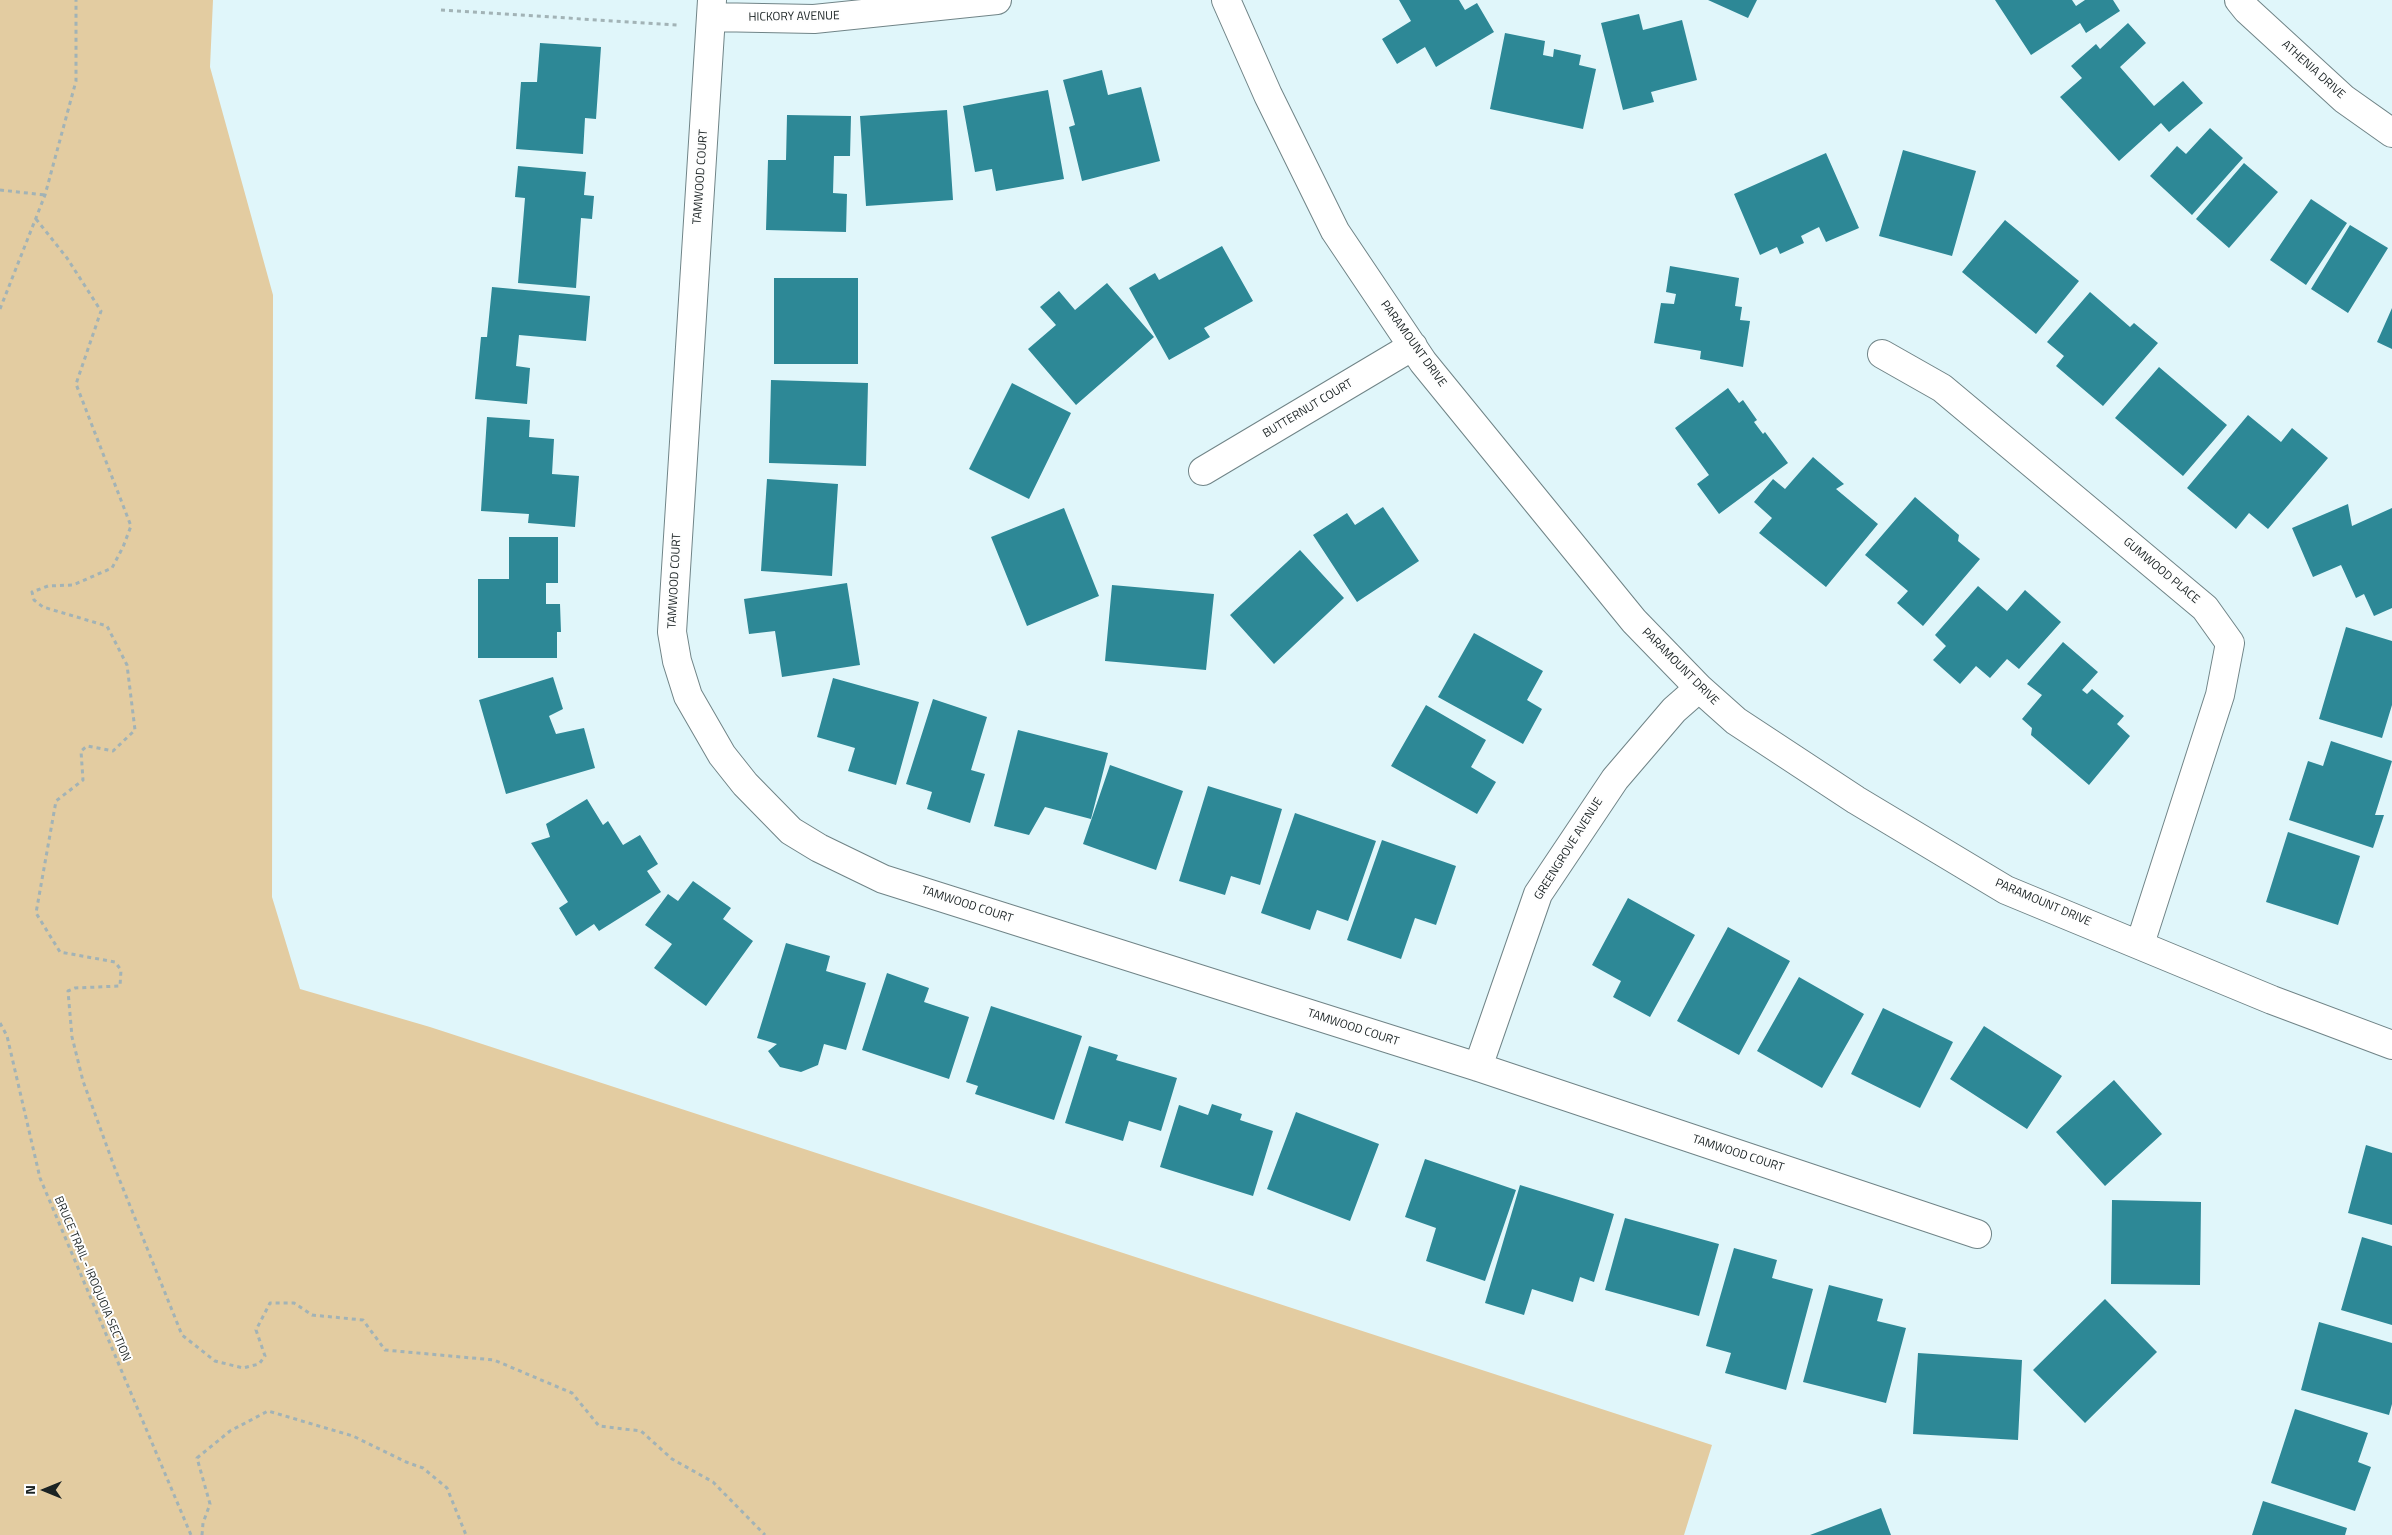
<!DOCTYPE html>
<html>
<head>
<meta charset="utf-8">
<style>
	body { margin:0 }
	#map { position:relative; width:2392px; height:1535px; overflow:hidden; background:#e0f6fa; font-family:"Titillium Web",sans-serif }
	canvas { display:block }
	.north { position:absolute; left:20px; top:1465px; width:50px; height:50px; -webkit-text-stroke:4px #fefefe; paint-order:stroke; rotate:270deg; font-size:14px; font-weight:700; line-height:20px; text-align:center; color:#1b2324 }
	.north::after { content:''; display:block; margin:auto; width:18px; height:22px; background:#1b2324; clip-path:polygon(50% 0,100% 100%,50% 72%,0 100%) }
</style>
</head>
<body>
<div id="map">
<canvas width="2392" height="1535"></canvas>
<div class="north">N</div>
</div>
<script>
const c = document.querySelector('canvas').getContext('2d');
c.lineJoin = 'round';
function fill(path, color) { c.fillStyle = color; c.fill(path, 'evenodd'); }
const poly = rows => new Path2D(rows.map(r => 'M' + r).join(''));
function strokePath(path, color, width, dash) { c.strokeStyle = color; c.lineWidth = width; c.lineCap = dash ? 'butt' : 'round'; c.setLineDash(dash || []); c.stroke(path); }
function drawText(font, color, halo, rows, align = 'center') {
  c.font = font + ' "Titillium Web",sans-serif'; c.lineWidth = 4; c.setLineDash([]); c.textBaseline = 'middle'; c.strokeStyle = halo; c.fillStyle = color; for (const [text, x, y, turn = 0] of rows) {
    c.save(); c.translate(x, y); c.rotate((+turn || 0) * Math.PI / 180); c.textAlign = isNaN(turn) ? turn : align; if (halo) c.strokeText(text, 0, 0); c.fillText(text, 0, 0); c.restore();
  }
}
const green = poly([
	[0,0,213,0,210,67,273,295,272,897,300,989,430,1027,1712,1445,1684,1535,0,1535]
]);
const building = poly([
	[1399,0,1459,0,1465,10,1477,3,1494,32,1436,67,1425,47,1397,64,1382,39,1411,21],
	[1708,0,1757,0,1748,18],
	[1995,0,2072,0,2076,6,2085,0,2113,0,2120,11,2086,33,2080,23,2031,55],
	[1639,14,1643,30,1682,20,1697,80,1651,92,1654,102,1623,110,1601,23],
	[2128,23,2146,43,2120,67,2154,106,2183,81,2203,103,2169,132,2161,123,2119,161,2060,97,2082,78,2071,66,2096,44,2100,49],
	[1505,33,1545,41,1543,55,1553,57,1554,49,1581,55,1579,65,1596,69,1583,129,1490,109],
	[540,43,601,47,596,119,585,118,583,154,516,149,521,82,537,82],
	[1102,70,1108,95,1141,87,1160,161,1082,181,1069,127,1075,125,1063,80],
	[1048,90,1064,179,996,191,992,169,975,172,963,106],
	[947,110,953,200,866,206,860,116],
	[787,115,851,116,850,156,834,156,833,193,847,194,846,232,766,230,768,160,786,160],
	[2210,128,2243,158,2192,215,2150,176,2177,146,2186,154],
	[1903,150,1976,171,1952,256,1879,236],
	[1826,153,1859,228,1826,242,1819,227,1801,236,1804,243,1780,254,1777,247,1760,255,1734,194],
	[2244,163,2278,192,2229,248,2196,219],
	[518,166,586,172,584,195,594,196,592,219,581,218,576,288,518,283,525,198,515,197],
	[2311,199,2347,223,2306,285,2270,260],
	[2005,220,2079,281,2036,334,1962,272],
	[2350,225,2388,248,2348,313,2311,289],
	[1222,246,1253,301,1204,328,1210,337,1169,360,1129,288,1155,273,1159,280],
	[1670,266,1739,278,1735,306,1742,307,1740,320,1750,321,1743,367,1700,359,1701,351,1654,343,1661,303,1674,304,1676,294,1666,292],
	[774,278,858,278,858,364,774,364],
	[1107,283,1154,337,1076,405,1028,349,1056,325,1040,307,1059,291,1075,310],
	[492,287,590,296,586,341,519,335,516,366,530,368,527,404,475,399,481,337,487,337],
	[2090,292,2130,327,2134,323,2158,343,2103,406,2056,366,2064,356,2047,342],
	[2392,308,2392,349,2377,342],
	[2159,367,2227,425,2183,476,2115,418],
	[771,380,868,383,866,466,769,463],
	[1012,383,1071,413,1029,499,969,469],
	[1728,388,1739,403,1743,400,1757,420,1754,422,1763,434,1765,432,1788,463,1719,514,1697,484,1709,475,1675,428],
	[2248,415,2281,442,2292,428,2328,458,2268,529,2249,513,2236,529,2187,488],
	[487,417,530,420,529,437,554,439,552,474,579,476,575,527,528,523,529,514,481,511],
	[1813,457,1844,484,1836,489,1878,524,1826,587,1759,533,1772,518,1754,502,1773,479,1785,489],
	[767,479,838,484,832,576,761,571],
	[1915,497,1959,535,1958,541,1980,559,1923,626,1897,603,1908,591,1865,555],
	[2348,504,2352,526,2392,508,2392,608,2374,616,2364,594,2356,598,2341,565,2313,577,2292,528],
	[1383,507,1419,561,1357,602,1313,535,1347,513,1355,525],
	[1064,508,1099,596,1027,626,991,537],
	[509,537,558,537,558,583,546,583,546,604,560,604,561,632,557,632,557,658,478,658,478,579,509,579],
	[1300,550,1344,598,1274,664,1230,615],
	[847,583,860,665,782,677,775,631,749,634,744,599],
	[1112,585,1214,594,1206,670,1105,661],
	[1978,586,2007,611,2025,590,2061,622,2019,669,2007,659,1990,678,1976,666,1960,684,1933,660,1946,646,1935,635],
	[2346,627,2392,641,2392,705,2382,738,2319,719],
	[1474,633,1543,671,1527,700,1542,709,1523,744,1438,697],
	[2063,642,2098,672,2082,690,2087,694,2092,689,2124,716,2117,724,2130,736,2089,785,2031,735,2032,728,2022,719,2042,695,2027,684],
	[553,677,563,709,549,716,556,734,584,728,595,768,506,794,479,700],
	[833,678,919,702,896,785,848,771,855,748,817,737],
	[933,699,987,717,971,770,985,774,970,823,927,809,932,792,906,784],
	[1426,705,1486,740,1471,767,1496,782,1477,814,1391,766],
	[1018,730,1108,753,1091,819,1045,807,1029,835,994,826],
	[2331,741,2392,761,2375,815,2384,815,2373,848,2289,820,2308,761,2323,766],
	[1110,765,1183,791,1156,870,1083,844],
	[1208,786,1282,809,1260,885,1231,876,1225,895,1179,881],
	[587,799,603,825,608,821,623,845,640,835,658,864,647,871,661,892,599,931,594,924,576,936,559,908,568,902,531,843,550,837,546,824],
	[1295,813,1376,841,1348,921,1317,910,1310,930,1261,913],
	[2288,832,2360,856,2338,925,2266,902],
	[1382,840,1456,866,1436,925,1415,918,1401,959,1347,940],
	[693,881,731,908,723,919,753,941,706,1006,654,968,672,944,645,925,668,894,678,901],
	[1628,898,1695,935,1650,1017,1613,997,1621,981,1592,965],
	[1728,927,1790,961,1739,1055,1677,1021],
	[786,943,830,956,826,971,866,983,846,1050,824,1044,818,1065,801,1072,780,1067,768,1051,777,1044,757,1038],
	[887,973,929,988,924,1002,969,1017,949,1079,862,1050],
	[1799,977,1864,1014,1822,1088,1757,1051],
	[991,1006,1082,1036,1054,1120,975,1094,978,1086,966,1082],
	[1883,1008,1953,1042,1920,1108,1851,1074],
	[1984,1026,2062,1076,2027,1129,1950,1079],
	[1089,1046,1118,1055,1116,1060,1177,1078,1161,1131,1129,1121,1123,1141,1065,1123],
	[2114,1080,2162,1134,2105,1186,2056,1132],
	[1212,1104,1242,1114,1240,1120,1273,1131,1253,1196,1160,1167,1179,1105,1208,1115],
	[1296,1112,1379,1144,1350,1221,1267,1189],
	[2366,1145,2392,1153,2392,1225,2348,1213],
	[1425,1159,1516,1190,1485,1281,1426,1261,1436,1228,1405,1217],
	[1520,1185,1614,1214,1594,1282,1580,1277,1573,1302,1532,1289,1524,1315,1485,1303],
	[2112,1200,2201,1202,2200,1285,2111,1284],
	[1625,1218,1719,1244,1699,1316,1605,1290],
	[2362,1237,2392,1246,2392,1325,2341,1310],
	[1734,1248,1777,1260,1772,1278,1813,1289,1786,1390,1725,1373,1731,1353,1706,1346],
	[1829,1285,1883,1299,1877,1321,1906,1328,1886,1403,1803,1382],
	[2105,1299,2157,1352,2085,1423,2033,1370],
	[2319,1322,2392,1343,2392,1404,2389,1415,2301,1390],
	[1918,1353,2022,1360,2018,1440,1913,1434],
	[2295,1409,2368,1433,2358,1462,2371,1467,2355,1511,2271,1483],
	[2263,1501,2347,1528,2345,1535,2252,1535],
	[1881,1508,1891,1535,1810,1535]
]);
const path = poly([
	[441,10,677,25],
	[0,190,45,195],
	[36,219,67,258,101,311,76,384,131,526,123,547,112,568,73,585,48,586,32,592,34,600,43,607,107,626,127,665,135,730,113,751,87,746,81,751,83,780,56,801,36,913,60,952,115,962,121,970,120,986,75,988,68,991,72,1037,83,1081,114,1166,182,1335,215,1361,243,1368,259,1364,265,1356,256,1330,270,1303,294,1303,312,1315,363,1320,385,1350,494,1360,572,1393,599,1426,641,1431,672,1459,713,1482,765,1535],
	[0,309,45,195,76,81,76,0],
	[0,1023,7,1036,40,1178,191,1535],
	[202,1535,203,1523,210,1504,197,1458,230,1431,268,1411,353,1436,406,1462,423,1468,447,1488,466,1535]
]);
const minor = poly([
	[712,0,672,632,677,661,688,696,722,755,745,784,791,831,819,848,883,879,1478,1067,1977,1234],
	[1226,0,1268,95,1335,231,1423,362,1634,621,1699,688,1736,721,1856,800,2006,890,2272,1000,2392,1045],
	[2239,0,2247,10,2344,99,2392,133],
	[711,17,814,19,997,0],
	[1882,354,1942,388,2205,608,2230,643,2220,695,2140,944],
	[1203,471,1413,346],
	[1478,1067,1538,894,1615,779,1674,710,1699,688]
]);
const streetNames = [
	["HICKORY AVENUE",794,17,-1],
	["ATHENIA DRIVE",2313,70,42],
	["TAMWOOD COURT",701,177,-86],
	["PARAMOUNT DRIVE",1413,344,54],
	["BUTTERNUT COURT",1308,409,-31],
	["GUMWOOD PLACE",2161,571,40],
	["TAMWOOD COURT",675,581,-87],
	["PARAMOUNT DRIVE",1680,667,45],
	["GREENGROVE AVENUE",1569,849,-58],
	["PARAMOUNT DRIVE",2043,903,23],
	["TAMWOOD COURT",967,905,18],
	["TAMWOOD COURT",1353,1028,18],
	["TAMWOOD COURT",1738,1154,18],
	["BRUCE TRAIL - IROQUOIA SECTION",92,1279,67]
];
fill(green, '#e3cca1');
fill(building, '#2d8896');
strokePath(minor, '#708487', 30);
strokePath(path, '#a2b3b6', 3, [4, 4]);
strokePath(minor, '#fff', 28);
drawText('12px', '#1b2324', '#fefefe', streetNames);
</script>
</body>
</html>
